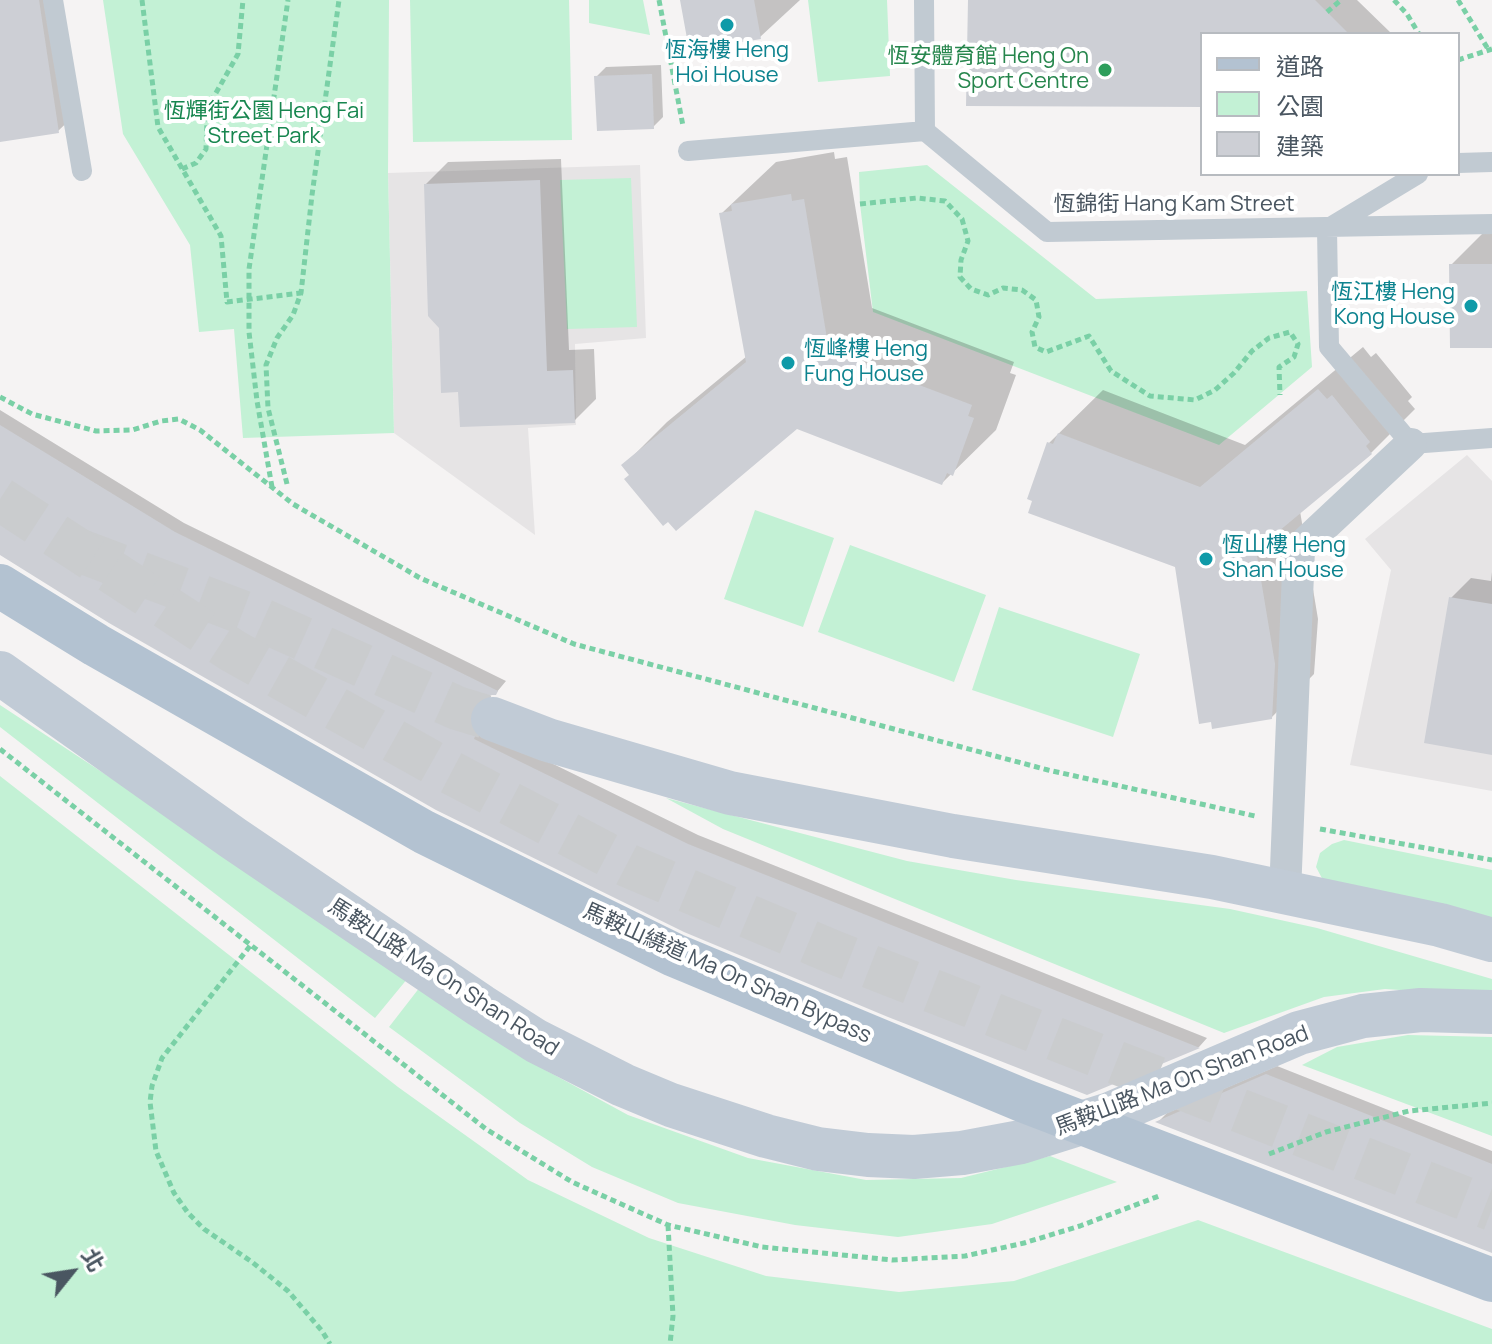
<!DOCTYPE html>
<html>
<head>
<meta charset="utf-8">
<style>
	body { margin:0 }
	#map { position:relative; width:1492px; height:1344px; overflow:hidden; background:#f5f3f3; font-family:Manrope,"Noto Sans TC",sans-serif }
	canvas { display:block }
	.legend { position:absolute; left:1200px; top:32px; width:260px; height:144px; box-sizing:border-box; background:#fff; border:2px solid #b7bbc0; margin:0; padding:10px 14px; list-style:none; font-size:24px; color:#4a5661 }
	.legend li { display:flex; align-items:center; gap:16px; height:40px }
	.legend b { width:40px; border:2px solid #b7bbc0 }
	.north { position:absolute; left:32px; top:1232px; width:80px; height:80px; -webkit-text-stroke:6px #fff; paint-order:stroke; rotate:60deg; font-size:22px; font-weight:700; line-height:32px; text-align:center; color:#4a5661 }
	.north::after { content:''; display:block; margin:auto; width:28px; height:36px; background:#4a5661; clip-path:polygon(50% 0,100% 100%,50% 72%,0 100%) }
</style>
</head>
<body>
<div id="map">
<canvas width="1492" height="1344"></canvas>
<ul class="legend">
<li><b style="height:10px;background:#b3c2d1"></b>道路</li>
<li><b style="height:22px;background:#c3f1d5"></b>公園</li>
<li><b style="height:22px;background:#cdcfd5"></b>建築</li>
</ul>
<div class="north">北</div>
</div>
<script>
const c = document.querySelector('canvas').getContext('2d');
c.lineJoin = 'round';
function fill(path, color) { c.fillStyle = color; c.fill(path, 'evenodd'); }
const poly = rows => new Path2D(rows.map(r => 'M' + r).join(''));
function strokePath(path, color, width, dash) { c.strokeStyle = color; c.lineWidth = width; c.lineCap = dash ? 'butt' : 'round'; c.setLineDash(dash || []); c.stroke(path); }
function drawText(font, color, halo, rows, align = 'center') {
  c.font = font + ' Manrope,"Noto Sans TC",sans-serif'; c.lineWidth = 8; c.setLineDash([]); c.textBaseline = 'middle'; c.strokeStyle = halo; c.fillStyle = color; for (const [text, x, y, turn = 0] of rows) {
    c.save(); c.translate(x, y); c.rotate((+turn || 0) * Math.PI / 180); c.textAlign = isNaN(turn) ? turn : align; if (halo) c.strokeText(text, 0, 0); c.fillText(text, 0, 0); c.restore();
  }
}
const education = poly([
	[640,165,646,338,575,344,576,425,528,428,535,535,394,433,388,173],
	[1467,455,1492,481,1492,791,1350,765,1391,570,1365,539]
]);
const green = poly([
	[103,0,389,0,388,173,394,433,243,438,234,329,199,332,190,245,123,134],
	[410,0,569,0,572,140,413,142],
	[589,0,643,0,650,35,589,23],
	[808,0,887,0,890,76,818,82],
	[927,165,1096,299,1307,291,1312,367,1219,445,873,312,860,204,859,172],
	[631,178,637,327,567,329,560,180],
	[755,510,834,538,803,627,724,599],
	[850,545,986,595,954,682,818,632],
	[999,607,1140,654,1113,737,972,690],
	[0,705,152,805,408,978,375,1018,0,727],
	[0,776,398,1087,528,1180,649,1238,766,1276,899,1292,1014,1281,1198,1220,1492,1329,1492,1344,0,1344],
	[666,798,907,861,1016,880,1230,909,1317,928,1492,979,1492,996,1385,989,1324,997,1224,1033,723,829],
	[1344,840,1492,870,1492,922,1324,882,1316,867,1320,853,1332,844],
	[420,987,516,1054,628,1115,748,1158,866,1180,961,1178,1050,1156,1117,1182,992,1224,898,1237,795,1225,678,1203,592,1167,520,1123,389,1027],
	[1408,1035,1492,1037,1492,1136,1302,1065,1337,1047]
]);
const shadow = poly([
	[0,0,61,0,78,112,58,131,0,140],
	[683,0,800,0,760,37],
	[970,0,1357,0,1392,34,1202,34,1202,105],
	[661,65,663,117,653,127,596,77,606,67],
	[834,152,835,159,847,157,872,308,1014,362,1010,373,1016,375,996,430,942,483,796,427,632,475,624,465,667,422,747,356,722,213,776,162],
	[561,159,569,350,594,349,596,399,574,421,460,389,441,328,426,184,448,162],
	[1492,224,1492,346,1451,265],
	[1363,347,1371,357,1376,353,1412,397,1408,401,1415,409,1371,453,1300,511,1318,619,1314,674,1271,718,1212,720,1177,566,1049,443,1103,390,1245,445],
	[0,410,184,523,506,681,496,693,488,693,479,698,477,712,482,729,698,835,1207,1038,1199,1047,1087,1093,0,552],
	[1492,572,1492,753,1451,598,1471,578,1491,581],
	[1277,1066,1492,1151,1492,1252,1159,1121,1167,1113]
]);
const building = poly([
	[0,0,39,0,59,133,0,142],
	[680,0,754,0,761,39,701,49,699,42,688,44],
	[968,0,1315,0,1349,34,1202,34,1202,107,966,106],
	[652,74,654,129,597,131,594,76],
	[540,180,547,371,573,370,575,423,460,427,458,392,441,393,439,328,428,316,424,184],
	[791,194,792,201,804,199,829,351,972,405,968,416,974,418,953,476,947,473,942,485,797,429,676,531,668,522,663,526,624,479,629,475,621,465,746,362,719,213,732,211,731,204],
	[1449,264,1492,264,1492,348,1450,348],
	[1318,389,1327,399,1332,395,1370,442,1366,446,1372,454,1256,550,1275,664,1272,719,1212,729,1211,722,1199,724,1175,567,1028,513,1032,501,1027,499,1047,442,1053,444,1058,433,1200,487],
	[0,425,175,532,498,691,496,695,488,695,478,699,470,709,468,722,475,736,474,739,688,844,1200,1048,1087,1095,888,1017,684,932,436,810,109,623,0,555],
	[1449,597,1492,604,1492,755,1424,743],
	[1266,1074,1492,1164,1492,1253,1155,1122]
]);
const secondaryTunnel = poly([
	[78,550,255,617,457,708,493,719]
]);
const primaryTunnel = poly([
	[0,499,233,651,446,770,629,866,833,952,1492,1209]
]);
const path = poly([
	[142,0,158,127,221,236,227,302,301,293],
	[659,0,683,126],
	[1394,0,1407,14,1419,34],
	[1458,0,1488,49],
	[1327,12,1341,0],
	[1458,60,1492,49],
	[182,169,196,163,206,149,207,121,212,100,238,54,243,0],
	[860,204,917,198,945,201,962,219,968,241,961,260,960,277,971,289,988,295,1003,288,1022,290,1036,300,1039,317,1032,332,1035,347,1046,352,1089,336,1111,371,1150,396,1195,400,1215,390,1234,373,1252,351,1269,338,1290,332,1298,344,1294,357,1279,367,1280,395],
	[0,397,32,414,96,431,132,430,161,421,179,419,200,430,293,504,420,578,574,644,1048,770,1255,816],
	[287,484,268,408,266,365,277,338,293,315,301,293,312,195,339,0],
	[272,487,257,401,249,332,249,269,288,0],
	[0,749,486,1129,572,1182,668,1225,762,1247,892,1260,965,1256,1024,1243,1080,1226,1159,1196],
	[1320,829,1492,860],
	[250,946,162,1058,152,1086,150,1102,156,1151,174,1193,188,1213,204,1229,252,1262,288,1291,322,1331,330,1344],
	[1269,1154,1326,1132,1409,1111,1492,1103],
	[668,1225,673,1316,670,1344]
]);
const service = poly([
	[53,0,82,171],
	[924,0,925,131,1047,232,1492,224],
	[688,151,925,131],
	[1458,163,1492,162],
	[1418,174,1327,229,1329,347,1411,444,1492,438]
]);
const pedestrian = poly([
	[1285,893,1299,549,1411,444]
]);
const secondary = poly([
	[0,673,233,838,481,1006,536,1041,623,1085,671,1105,766,1136,818,1149,868,1155,914,1157,962,1153,1021,1142,1110,1114,1299,1033,1363,1016,1421,1010,1492,1012],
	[493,719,548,740,730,793,953,836,1212,877,1440,925,1492,940]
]);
const primary = poly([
	[0,586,96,645,424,832,674,955,1022,1100,1492,1280]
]);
const markers = [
	[727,25,8,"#0f9aa8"],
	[1105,70,8,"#2e9e5b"],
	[1471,306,8,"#0f9aa8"],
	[788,363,8,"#0f9aa8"],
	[1206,559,8,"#0f9aa8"]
];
const cultureNames = [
	["恆海樓 Heng",727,51,"center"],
	["Hoi House",727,76,"center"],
	["恆江樓 Heng",1455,293,"right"],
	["Kong House",1455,318,"right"],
	["恆峰樓 Heng",804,350],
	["Fung House",804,375],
	["恆山樓 Heng",1222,546],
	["Shan House",1222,571]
];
const leisureNames = [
	["恆安體育館 Heng On",1089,57],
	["Sport Centre",1089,82]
];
const parkNames = [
	["恆輝街公園 Heng Fai",264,112],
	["Street Park",264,137]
];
const streetNames = [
	["恆錦街 Hang Kam Street",1174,205],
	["馬鞍山繞道 Ma On Shan Bypass",727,974,24],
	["馬鞍山路 Ma On Shan Road",443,978,33],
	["馬鞍山路 Ma On Shan Road",1182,1081,-21]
];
fill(education, '#e6e4e5');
fill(green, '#c3f1d5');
fill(shadow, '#0003');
fill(building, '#cdcfd5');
strokePath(secondaryTunnel, '#caccce', 44, [44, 22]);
strokePath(primaryTunnel, '#caccce', 44, [44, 22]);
strokePath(path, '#7ad0a6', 5, [6, 4]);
strokePath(service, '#c1cad2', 20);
strokePath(pedestrian, '#c1cad2', 32);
strokePath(secondary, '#c1cbd6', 44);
strokePath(primary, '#b3c2d1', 44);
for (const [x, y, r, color] of markers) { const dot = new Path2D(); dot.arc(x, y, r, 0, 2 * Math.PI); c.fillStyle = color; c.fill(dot); strokePath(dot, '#fff', 3); }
drawText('22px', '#0d838f', '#fff', cultureNames, 'left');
drawText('22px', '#27864d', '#fff', leisureNames, 'right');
drawText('22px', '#17864f', '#fff', parkNames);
drawText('22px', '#4a5661', '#fff', streetNames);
</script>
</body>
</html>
